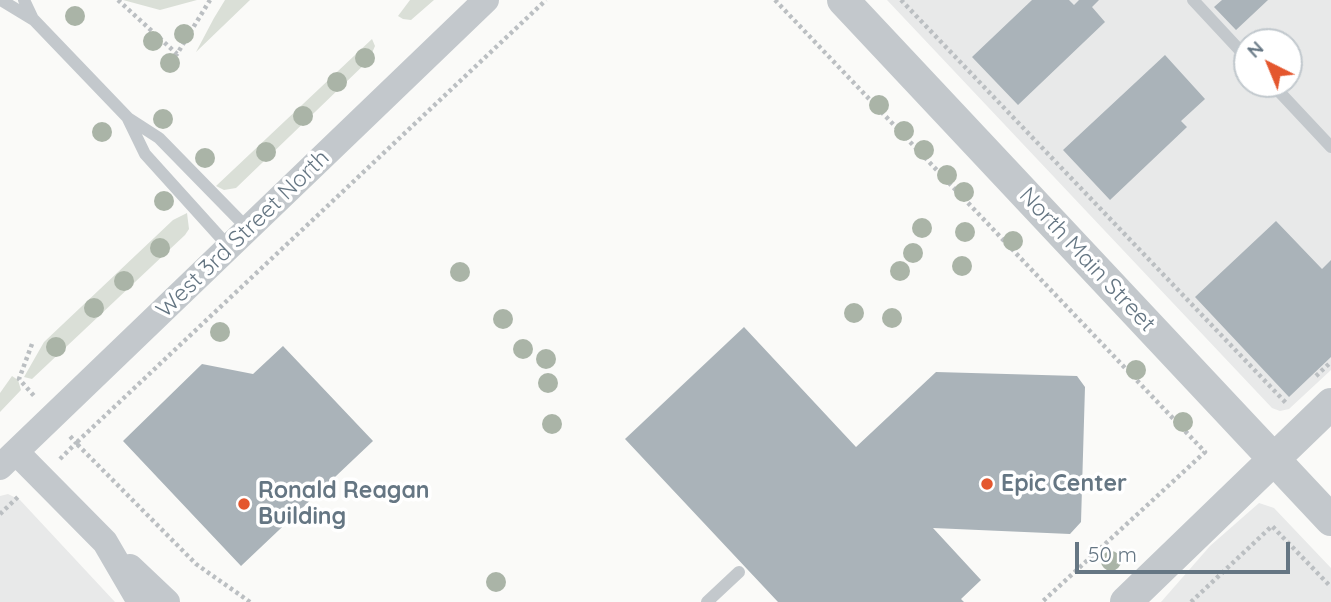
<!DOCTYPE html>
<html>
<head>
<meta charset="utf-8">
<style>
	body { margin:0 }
	#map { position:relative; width:1331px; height:602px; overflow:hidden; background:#fafaf8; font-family:Quicksand,sans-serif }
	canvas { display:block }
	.north { position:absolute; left:1233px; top:28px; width:70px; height:70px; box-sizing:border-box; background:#fff; border:2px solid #c1c8cd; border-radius:50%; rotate:317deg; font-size:19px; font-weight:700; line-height:28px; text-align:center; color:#657683 }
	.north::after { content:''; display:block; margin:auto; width:24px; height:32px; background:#e4572e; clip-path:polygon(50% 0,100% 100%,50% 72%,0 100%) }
	.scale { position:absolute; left:1075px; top:542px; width:215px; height:32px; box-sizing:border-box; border:4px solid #657683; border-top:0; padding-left:9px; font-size:21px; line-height:24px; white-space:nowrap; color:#657683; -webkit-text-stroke:5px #fff; paint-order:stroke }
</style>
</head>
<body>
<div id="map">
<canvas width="1331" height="602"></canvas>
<div class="north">N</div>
<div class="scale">50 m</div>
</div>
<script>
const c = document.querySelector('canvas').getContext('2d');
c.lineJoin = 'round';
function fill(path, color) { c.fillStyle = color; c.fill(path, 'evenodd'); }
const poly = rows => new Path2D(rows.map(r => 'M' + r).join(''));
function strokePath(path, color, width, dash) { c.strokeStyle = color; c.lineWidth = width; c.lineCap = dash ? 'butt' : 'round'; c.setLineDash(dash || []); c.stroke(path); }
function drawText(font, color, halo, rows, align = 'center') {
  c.font = font + ' Quicksand,sans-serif'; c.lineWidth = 7; c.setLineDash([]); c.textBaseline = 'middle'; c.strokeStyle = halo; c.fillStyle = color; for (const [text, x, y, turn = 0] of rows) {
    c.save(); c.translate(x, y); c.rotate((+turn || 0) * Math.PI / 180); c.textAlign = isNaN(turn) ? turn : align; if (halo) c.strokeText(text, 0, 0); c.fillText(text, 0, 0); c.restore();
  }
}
const built = poly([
	[887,0,1331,0,1331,370,1289,409,1280,411,1272,408],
	[1247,42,1289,42,1289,84,1247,84],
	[8,494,20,500,115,602,0,602,0,496],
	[1259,503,1274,508,1331,568,1331,602,1161,602,1210,546]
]);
const green = poly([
	[123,0,197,0,160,10],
	[225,0,250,0,196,52,214,18],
	[410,0,434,0,411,20,403,19,398,16],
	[372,39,375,46,369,60,236,188,224,190,216,186],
	[187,213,189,229,185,235,32,379,24,377,44,342,173,220],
	[12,376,18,380,21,390,0,412,0,393]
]);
const building = poly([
	[1032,0,1069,0,1074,5,1079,0,1099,0,1092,7,1105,22,1018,105,972,57],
	[1222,0,1268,0,1236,30,1214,7],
	[1165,55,1205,99,1181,121,1187,127,1110,200,1063,150],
	[1276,221,1322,269,1331,260,1331,357,1289,397,1195,297],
	[744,327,856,447,936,372,1077,376,1085,387,1081,522,1070,534,933,528,981,580,961,599,964,602,778,602,625,439],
	[283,346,373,441,241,566,123,441,202,364,253,374]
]);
const path = poly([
	[118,0,177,54,210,0],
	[775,0,1205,452,1042,602],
	[901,0,1287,404],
	[32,344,19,379,35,397],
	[1316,376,1331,362],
	[60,459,76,443,69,435],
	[0,514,20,495],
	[250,602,196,564,76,443,546,0],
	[1191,602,1272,526,1331,587]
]);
const service = poly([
	[1,0,34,20,128,118,159,138,248,229],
	[24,0,33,19],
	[1193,0,1247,58],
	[1272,84,1331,147],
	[128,119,145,154,229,247],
	[707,602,739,572]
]);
const minor = poly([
	[16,452,105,542,140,602],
	[0,467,486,0],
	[130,567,167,602]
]);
const tertiary = poly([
	[843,0,1331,520],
	[1126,602,1331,404]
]);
const trees = [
	[75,16],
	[184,34],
	[153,41],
	[365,58],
	[170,63],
	[337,82],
	[879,105],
	[303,116],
	[163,119],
	[904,131],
	[102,132],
	[924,150],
	[266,152],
	[205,158],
	[947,175],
	[964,192],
	[164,201],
	[922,228],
	[965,232],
	[1013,241],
	[160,248],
	[913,253],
	[962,266],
	[900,271],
	[460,272],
	[124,281],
	[94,308],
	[854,313],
	[892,318],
	[503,319],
	[220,332],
	[56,347],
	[523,349],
	[546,359],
	[1136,370],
	[548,383],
	[1183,422],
	[552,424],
	[1111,561],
	[496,582]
];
const markers = [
	[987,484,7,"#e4572e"],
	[244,504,7,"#e4572e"]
];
const streetNames = [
	["West 3rd Street North",243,234,-44],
	["North Main Street",1087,260,47]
];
const poiNames = [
	["Epic Center",1001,484],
	["Ronald Reagan",258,491],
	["Building",258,517]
];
fill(built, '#e8e9e9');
fill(green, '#dadfd7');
fill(building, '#aab3b9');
strokePath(path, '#bbbfc2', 4.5, [3.5, 3.5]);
strokePath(service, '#c3c8cc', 12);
strokePath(minor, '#c3c8cc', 26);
strokePath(tertiary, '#c3c8cc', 32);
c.fillStyle = '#aab4a7';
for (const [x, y] of trees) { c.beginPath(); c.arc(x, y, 10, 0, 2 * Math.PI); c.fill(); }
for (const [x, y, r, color] of markers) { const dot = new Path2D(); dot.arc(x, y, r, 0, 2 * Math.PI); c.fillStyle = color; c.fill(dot); strokePath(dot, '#fff', 2.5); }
drawText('23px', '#657683', '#fff', streetNames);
drawText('bold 23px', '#657683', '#fff', poiNames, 'left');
</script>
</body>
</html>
